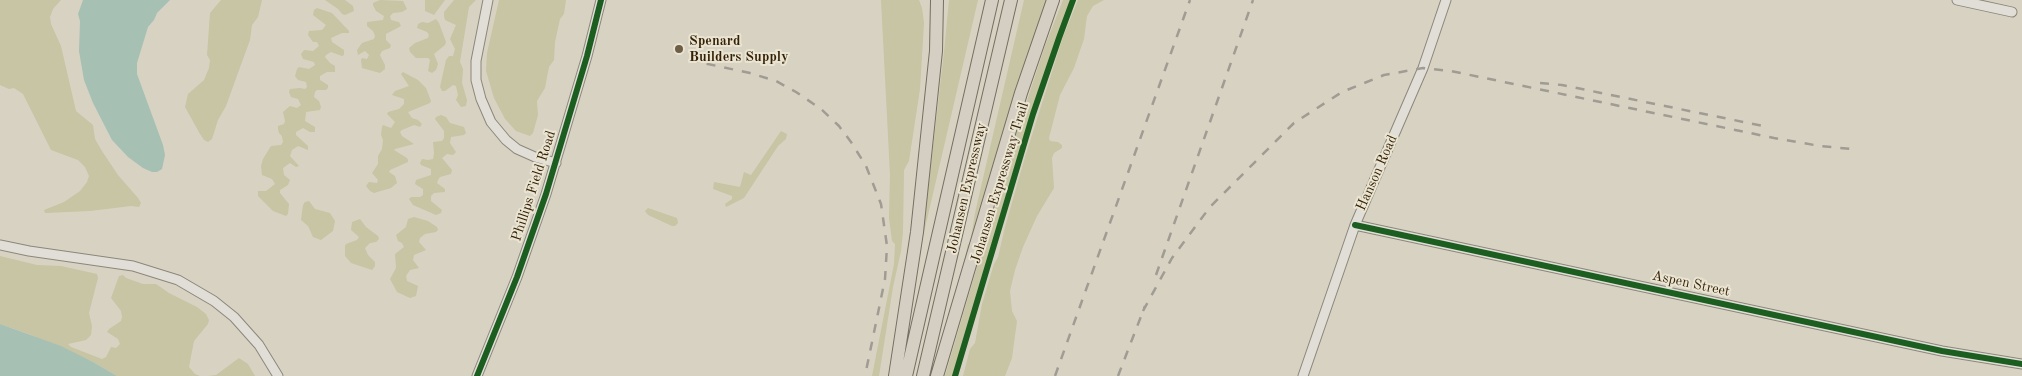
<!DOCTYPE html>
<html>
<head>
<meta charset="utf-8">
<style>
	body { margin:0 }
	canvas { display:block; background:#d7d2c2 }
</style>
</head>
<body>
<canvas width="2022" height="376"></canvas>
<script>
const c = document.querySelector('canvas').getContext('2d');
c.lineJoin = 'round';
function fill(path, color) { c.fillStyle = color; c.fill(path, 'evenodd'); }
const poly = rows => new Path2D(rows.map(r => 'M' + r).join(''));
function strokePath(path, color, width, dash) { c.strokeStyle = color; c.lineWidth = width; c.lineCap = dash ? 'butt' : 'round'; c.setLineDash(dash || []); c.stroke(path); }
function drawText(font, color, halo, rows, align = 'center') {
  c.font = font + ' "Old Standard TT",serif'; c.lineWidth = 4; c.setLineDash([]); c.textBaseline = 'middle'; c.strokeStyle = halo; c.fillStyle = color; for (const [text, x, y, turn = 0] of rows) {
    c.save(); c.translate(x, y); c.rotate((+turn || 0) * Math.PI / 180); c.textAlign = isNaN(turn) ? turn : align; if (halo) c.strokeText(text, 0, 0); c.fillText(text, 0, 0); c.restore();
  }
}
const green = poly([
	[0,0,61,0,53,9,50,17,51,24,61,46,76,111,93,125,95,139,102,151,118,175,138,198,141,203,139,207,131,206,90,211,45,213,44,210,64,202,80,191,87,182,89,176,85,167,78,160,51,150,23,94,14,88,9,89,0,85],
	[221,0,262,0,258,17,252,25,250,40,226,106,218,120,212,139,208,142,204,140,200,134,185,107,188,94,204,80,209,68,210,60,207,55,210,13],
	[325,0,345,0,353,6,354,11,345,15,342,14,338,9],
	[380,0,403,1,407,9,402,12,393,13,390,16,391,20,399,22,401,26,386,34,386,40,391,45,390,48,382,51,380,55,385,65,385,69,380,73,362,68,361,60,362,58,367,59,369,55,365,51,358,55,357,50,362,43,374,39,375,36,373,31,367,26,367,22,383,20,384,16,376,11,373,5,373,3],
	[425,0,445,0,434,15,425,11],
	[454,0,476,0,469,7,460,62,463,69,462,83,467,100,466,106,461,107,456,100,458,95,456,86,453,85,445,91,442,91,440,87,446,60,449,56,453,56,455,49,450,39,456,25,445,20,444,16,444,12],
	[499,0,566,0,564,14,560,19,555,42,554,60,549,67,545,88,537,101,538,115,533,133,530,136,516,131,505,119,494,98,486,71,487,53],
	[881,0,919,0,922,8,924,23,920,89,909,161,904,170,903,232,901,251,893,287,879,376,872,376,894,264,895,244,892,241,889,218,890,175],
	[949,0,978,0,922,241,944,52],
	[1024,0,1047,0,962,270,968,244,970,244,975,213],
	[1063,0,1071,0,1056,41,1027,127,953,376,945,376,1017,131,1045,46],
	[1078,0,1104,0,1093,6,1087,16,1084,39,1074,68,1060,95,1049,138,1050,141,1058,142,1062,145,1062,148,1054,153,1052,158,1054,188,1037,216,1023,247,1015,270,1010,291,1012,311,1017,321,1012,358,1005,376,963,376,970,349,975,343,982,304,994,264,998,257,1005,227,1025,157,1063,37],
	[317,8,332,13,349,31,349,33,342,33,331,38,332,42,344,50,344,55,342,56,331,52,326,55,325,57,330,63,335,66,335,72,327,72,320,76,320,80,328,85,328,88,326,90,317,90,315,92,314,97,319,101,321,107,320,110,306,112,305,121,315,127,315,132,310,132,303,128,296,132,296,135,308,146,308,150,298,146,292,150,290,156,299,166,296,167,290,163,283,168,284,175,290,180,288,185,280,190,280,193,289,204,288,214,286,216,273,211,258,196,258,191,266,191,275,184,272,179,262,175,261,166,263,159,271,146,281,145,283,142,282,136,279,133,278,129,278,126,284,124,285,121,283,112,290,106,297,108,301,105,298,99,291,97,289,92,290,89,300,88,305,89,307,87,306,82,298,80,295,76,297,69,299,67,309,69,315,65,314,62,303,59,301,54,304,50,313,51,319,46,317,42,313,42,308,35,309,31,322,30,326,25,313,15,314,10],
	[436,19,439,23,446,42,445,45,434,54,438,64,436,70,432,73,428,71,430,60,428,58,416,58,410,52,409,48,415,43,428,38,429,35,427,32,417,28,418,24,422,22,428,23],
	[403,72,418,80,426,88,431,101,430,103,408,112,412,118,418,120,422,124,420,127,414,125,402,130,400,132,402,136,414,144,395,149,394,150,407,158,408,160,408,162,390,170,389,172,395,176,397,183,391,188,374,193,370,191,366,186,369,182,377,183,378,180,372,173,378,164,378,156,382,149,383,140,381,135,382,127,383,125,391,128,395,122,387,114,388,112,399,109,404,104,404,99,392,95,395,91,409,86,401,74],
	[441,115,446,117,450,123,464,127,466,133,464,135,451,137,450,143,456,152,453,155,447,154,442,158,452,170,451,174,440,177,438,180,437,183,445,189,445,192,434,193,431,196,431,201,442,210,441,213,436,215,413,205,409,199,411,197,420,197,423,195,423,189,415,184,416,180,431,175,431,169,421,165,420,163,422,159,428,160,433,159,434,153,433,142,442,141,444,138,444,131,435,119,436,117],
	[781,131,787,134,786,139,778,146,744,198,726,207,725,204,732,199,732,196,713,189,714,182,740,187,744,172,751,175],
	[309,201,315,209,330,213,335,221,333,231,321,240,313,237,308,226,301,220,303,205,305,202],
	[648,208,677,218,678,223,675,226,672,226,648,215,645,211],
	[414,217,428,221,437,227,438,230,436,232,425,234,420,238,419,242,426,250,414,255,413,260,419,268,410,270,406,276,407,281,418,286,416,296,410,298,397,292,390,279,396,268,395,254,404,247,402,243,398,241,396,235,406,227,408,219],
	[360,219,366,227,378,236,379,239,376,242,370,243,365,248,368,255,375,262,375,266,372,270,351,263,345,256,345,246,346,244,357,240,359,237,351,230,352,222],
	[0,256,37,265,61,266,97,274,98,278,89,313,92,326,91,335,86,340,68,344,71,347,102,359,106,357,111,347,116,348,120,344,118,339,107,332,109,329,121,321,122,317,121,311,111,298,119,276,123,275,126,278,143,284,156,284,169,293,197,307,206,314,209,320,208,324,194,341,189,367,195,374,200,376,117,376,93,362,31,335,0,324],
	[239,358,248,364,255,376,208,376,216,375]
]);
const water = poly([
	[83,0,170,0,157,13,154,20,148,27,137,63,137,74,163,145,165,155,162,169,157,172,152,172,143,168,128,157,112,140,93,103,84,80,79,51,80,21,78,14],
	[0,324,61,346,93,362,117,376,0,376]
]);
const minor = poly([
	[488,0,476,61,476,80,481,99,491,122,506,140,517,149,535,157,556,163],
	[1957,0,2012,12],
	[1355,225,1942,351,2022,364],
	[0,245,29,251,133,266,178,280,214,301,234,317,259,345,278,376],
	[477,376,517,277,546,194,587,56,601,0],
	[1303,376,1355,225,1423,68,1446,0]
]);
const highway = poly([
	[895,376,917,232,936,51,937,0],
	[906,376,992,0],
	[923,376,1011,0],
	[937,376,1021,93,1053,0]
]);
const rail = poly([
	[689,60,750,73,776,81,796,92,821,109,839,126,851,142,866,166,881,204,887,246,885,279,865,376],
	[1540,83,1562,85,1768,127],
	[1156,275,1253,0],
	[1143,311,1172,258,1210,207,1294,123,1342,92,1384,75,1423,68,1451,71,1774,138,1820,146,1851,149],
	[1055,376,1190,0],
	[1118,376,1145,306]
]);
const cycleway = poly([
	[1355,225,1942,351,2022,364],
	[477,376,517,277,546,194,587,56,601,0],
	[955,376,1033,114,1059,38,1073,0]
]);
const markers = [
	[679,49,5,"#6d5e46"]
];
const poiNames = [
	["Spenard",689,41],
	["Builders Supply",689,57]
];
const streetNames = [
	["Hanson Road",1377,173,-66],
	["Johansen Expressway Trail",1000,183,-73],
	["Phillips Field Road",534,186,-72],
	["Johansen Expressway",967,188,-77],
	["Aspen Street",1691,284,12]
];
fill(green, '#c7c5a3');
fill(water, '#a7c0b4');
strokePath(minor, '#8d877b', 11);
strokePath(highway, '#756e62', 14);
strokePath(minor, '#e0ded6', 9);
strokePath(highway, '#d4cfc2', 12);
strokePath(rail, '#a09c93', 2.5, [9, 9]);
strokePath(cycleway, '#1b5e20', 6);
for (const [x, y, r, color] of markers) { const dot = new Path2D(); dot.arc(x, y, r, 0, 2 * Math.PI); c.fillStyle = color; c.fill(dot); strokePath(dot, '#eae4d2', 2); }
drawText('bold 14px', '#342004', '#eae4d2', poiNames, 'left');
drawText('14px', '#342004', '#eae4d2', streetNames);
</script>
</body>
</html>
